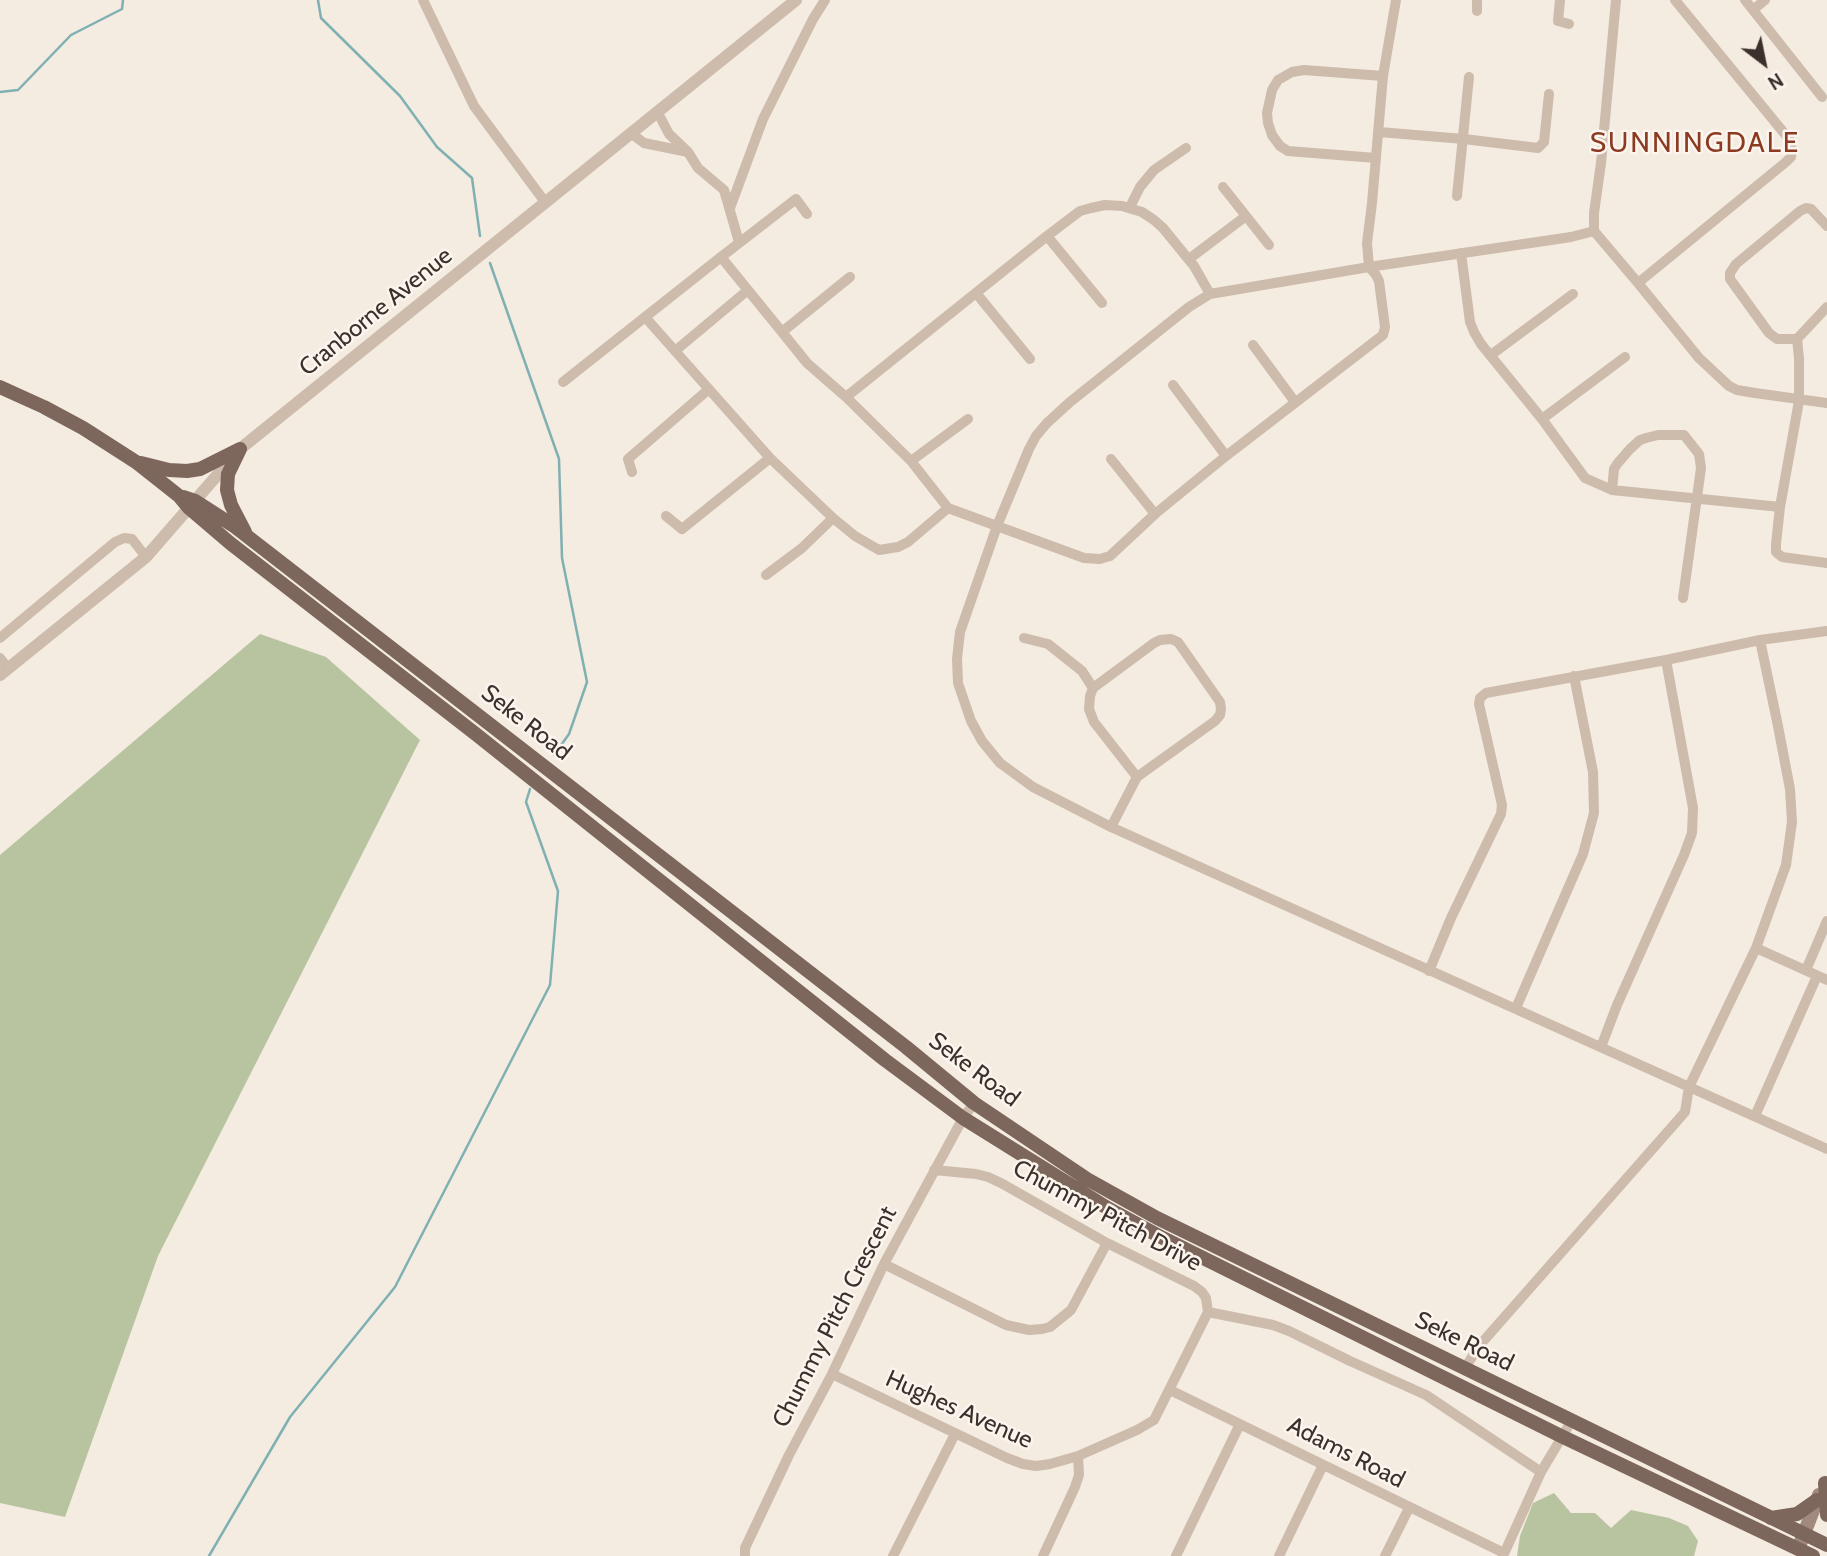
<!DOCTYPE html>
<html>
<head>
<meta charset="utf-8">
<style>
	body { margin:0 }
	#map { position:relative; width:1827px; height:1556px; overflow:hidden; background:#f4ebe1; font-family:Cabin,sans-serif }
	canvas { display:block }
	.north { position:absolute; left:1729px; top:28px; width:70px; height:70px; -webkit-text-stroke:5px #fbf5ee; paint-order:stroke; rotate:148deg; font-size:19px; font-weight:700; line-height:28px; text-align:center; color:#3b302b }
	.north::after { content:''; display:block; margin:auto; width:24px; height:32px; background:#3b302b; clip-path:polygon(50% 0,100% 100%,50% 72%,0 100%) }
</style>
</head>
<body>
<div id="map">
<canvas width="1827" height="1556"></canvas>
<div class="north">N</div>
</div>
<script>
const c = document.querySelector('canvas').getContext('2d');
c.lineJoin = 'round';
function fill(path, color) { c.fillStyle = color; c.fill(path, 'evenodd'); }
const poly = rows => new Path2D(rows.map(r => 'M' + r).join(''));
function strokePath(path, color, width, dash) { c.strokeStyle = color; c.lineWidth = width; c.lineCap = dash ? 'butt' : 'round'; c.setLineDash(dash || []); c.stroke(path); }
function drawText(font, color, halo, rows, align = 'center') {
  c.font = font + ' Cabin,sans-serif'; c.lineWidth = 5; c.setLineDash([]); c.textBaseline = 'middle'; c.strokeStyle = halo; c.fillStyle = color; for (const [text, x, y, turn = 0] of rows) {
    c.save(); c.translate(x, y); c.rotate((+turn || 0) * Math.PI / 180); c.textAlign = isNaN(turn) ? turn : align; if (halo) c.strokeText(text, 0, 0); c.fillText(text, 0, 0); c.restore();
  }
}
const green = poly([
	[260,634,326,657,420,740,158,1256,65,1517,0,1503,0,855],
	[1554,1493,1571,1513,1595,1513,1611,1528,1631,1510,1669,1518,1688,1526,1698,1541,1694,1556,1517,1556,1520,1536,1533,1503]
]);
const stream = poly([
	[318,0,321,18,400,96,437,147,472,178,480,236],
	[0,92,18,90,71,35,122,9,123,0],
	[490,263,559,459,562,558,587,682,569,734,554,755],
	[209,1556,290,1417,395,1287,550,985,558,891,526,802,530,789]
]);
const minor = poly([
	[423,0,474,106,545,202],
	[1560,0,1558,21,1569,24],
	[1616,0,1601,163,1594,213,1594,231,1638,283,1699,358,1729,386,1737,390,1755,393,1827,403],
	[1745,0,1822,97],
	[1753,10,1765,0],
	[1477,11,1477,0],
	[658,113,669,134,688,152,698,168,724,190,739,242],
	[1379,132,1464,139,1538,148,1544,142,1549,94],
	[632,134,644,143,688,152],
	[1376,158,1288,151,1280,146,1272,135,1268,123,1267,113,1272,90,1278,80,1292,72,1304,70,1383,76],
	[1223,187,1269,245],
	[1457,196,1469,77],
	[1130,207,1140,187,1154,170,1186,148],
	[730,208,763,119,813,19,825,0],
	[1594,231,1571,237,1369,267,1210,294,1189,307,1070,402,1047,423,1036,436,1029,449,997,526,960,632,957,659,958,683,971,721,982,741,1000,763,1033,787,1111,827,1827,1149],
	[1047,236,1102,303],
	[1461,253,1470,322,1474,332,1481,344,1542,419,1585,478,1612,490,1780,507],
	[1189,259,1246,216],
	[850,277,782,332,807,363,846,397,911,461,948,508,1084,558,1100,559,1110,556,1155,514,1226,456,1383,335,1385,327,1379,281,1376,275,1369,267,1367,243,1372,203,1383,76,1396,0],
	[1638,283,1786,162,1791,157,1792,150,1789,139,1675,0],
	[976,293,1030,359],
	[1827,307,1797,339,1799,358,1799,401,1780,507,1776,544,1776,552,1782,557,1827,563],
	[645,317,770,458,833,518,855,536,879,550,898,547,908,542,948,508],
	[782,332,721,257,796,199,807,214],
	[1797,339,1777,339,1769,333,1730,279,1730,273,1736,264,1800,211,1806,208,1811,209,1827,226],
	[1253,345,1295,402],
	[675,351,748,290],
	[1491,355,1573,294],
	[563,382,721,257],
	[1173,385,1226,456],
	[846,397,1047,236,1080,211,1091,208,1105,205,1122,206,1142,212,1154,220,1163,228,1194,266,1210,294],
	[1542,419,1625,357],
	[1111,459,1155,514],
	[911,461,968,419],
	[632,472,628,459,709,389],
	[1612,490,1614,469,1617,464,1630,449,1640,440,1646,438,1658,435,1684,435,1699,454,1701,468,1683,598],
	[666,516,682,529,770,458],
	[766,575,802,548,833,518],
	[0,638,115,542,124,538,132,539,146,557],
	[1024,638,1048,644,1082,671,1093,688],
	[1760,640,1827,631],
	[0,658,8,668],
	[1111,827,1137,777,1215,721,1220,715,1221,709,1220,702,1178,642,1171,639,1160,640,1154,643,1093,688,1090,696,1089,709,1094,722,1137,777],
	[1756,948,1827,980],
	[1806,970,1827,921],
	[1429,971,1451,918,1501,814,1502,805,1479,704,1480,698,1486,693,1666,660,1760,640,1778,726,1790,789,1792,822,1786,865,1756,948,1689,1087,1685,1112,1479,1346,1465,1368],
	[1516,1008,1583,854,1594,813,1593,772,1574,676],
	[1601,1047,1617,1005,1684,855,1692,833,1693,808,1666,660],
	[1755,1116,1817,976],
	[934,1170,976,1174,988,1177,1001,1183,1107,1243,1194,1286,1202,1292,1206,1298,1208,1312,1273,1325,1289,1331,1350,1361,1426,1395,1541,1472],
	[884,1264,1006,1325,1029,1330,1042,1329,1050,1327,1071,1310,1107,1243],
	[832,1374,1007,1458,1023,1464,1036,1466,1050,1464,1078,1456,1137,1430,1154,1420,1208,1312],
	[1170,1390,1504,1553],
	[745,1556,745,1548,789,1455,832,1374,884,1264,963,1118,974,1103],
	[893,1556,955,1434],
	[1043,1556,1075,1487,1079,1475,1078,1456],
	[1176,1556,1240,1424],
	[1279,1556,1323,1465],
	[1385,1556,1409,1508],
	[1503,1556,1541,1472,1572,1420]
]);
const tertiary = poly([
	[0,675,146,557,240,449,796,0]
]);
const secondary = poly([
	[1800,1544,1819,1495]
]);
const primary = poly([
	[0,387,44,407,83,428,136,462,179,496,189,508,230,543,477,735,885,1060,963,1118,1109,1209,1159,1236,1561,1436,1813,1556],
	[240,449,228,474,227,490,231,505,245,532],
	[141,463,169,470,187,471,200,469,240,449],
	[183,497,195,501,234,526,906,1047,974,1103,1087,1179,1157,1218,1827,1545],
	[1825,1483,1827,1515],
	[1771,1518,1797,1514,1817,1500]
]);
const streetNames = [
	["Cranborne Avenue",376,312,-39],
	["Seke Road",526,723,38],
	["Seke Road",974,1070,37],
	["Chummy Pitch Drive",1107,1216,28],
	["Chummy Pitch Crescent",835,1317,-63],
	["Seke Road",1464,1342,26],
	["Hughes Avenue",959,1410,24],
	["Adams Road",1346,1453,27]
];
const quarterNames = [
	["SUNNINGDALE",1695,144]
];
fill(green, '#b8c4a0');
strokePath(stream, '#7fb0b2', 2.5);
strokePath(minor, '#cdbbac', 10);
strokePath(tertiary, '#cdbbac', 12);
strokePath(secondary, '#a18a7d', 14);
strokePath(primary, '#7d675c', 14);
drawText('24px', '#3b302b', '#fbf5ee', streetNames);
c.letterSpacing = '2px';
drawText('28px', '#8c3b22', '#fbf5ee', quarterNames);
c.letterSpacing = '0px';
</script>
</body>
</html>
